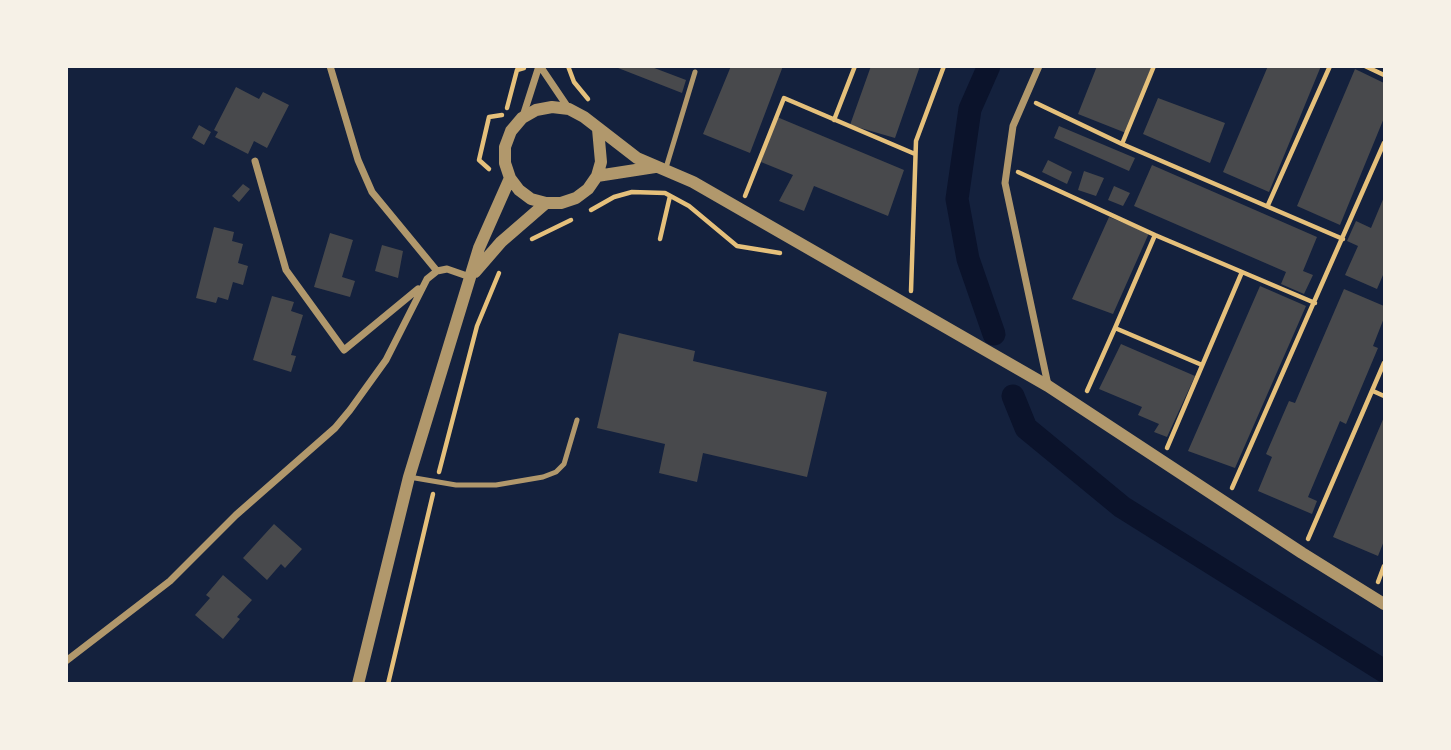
<!DOCTYPE html>
<html>
<head>
<meta charset="utf-8">
<style>
	body { margin:0 }
	#map { position:relative; width:1451px; height:750px; overflow:hidden; background:#14213d; font-family:"Asap Condensed",sans-serif }
	canvas { display:block }
	.frame { position:absolute; inset:0; border:68px solid #f6f1e7; pointer-events:none }
</style>
</head>
<body>
<div id="map">
<canvas width="1451" height="750"></canvas>
<div class="frame"></div>
</div>
<script>
const c = document.querySelector('canvas').getContext('2d');
c.lineJoin = 'round';
const poly = rows => new Path2D(rows.map(r => 'M' + r).join(''));
function strokePath(path, color, width, dash) { c.strokeStyle = color; c.lineWidth = width; c.lineCap = dash ? 'butt' : 'round'; c.setLineDash(dash || []); c.stroke(path); }
function fill(path, color) { c.fillStyle = color; c.fill(path, 'evenodd'); }
const canal = poly([
	[989,66,970,109,957,199,968,259,994,334],
	[1013,396,1026,428,1122,507,1384,671]
]);
const building = poly([
	[613,66,649,66,686,80,682,93],
	[731,66,783,66,750,153,703,134],
	[871,66,920,66,895,138,850,125],
	[1097,66,1152,66,1126,133,1078,114],
	[1268,66,1321,66,1269,192,1223,172],
	[1355,69,1384,83,1384,118,1340,225,1297,206],
	[236,87,259,99,263,92,289,105,267,148,254,141,248,154,215,137,218,132,214,130],
	[1158,98,1225,123,1210,163,1143,134],
	[777,117,904,170,888,216,814,186,804,211,779,201,793,175,761,162],
	[199,125,211,132,204,145,192,138],
	[1059,126,1135,158,1129,171,1054,138],
	[1048,160,1072,172,1067,184,1042,172],
	[1152,165,1317,237,1303,271,1313,275,1304,294,1281,284,1286,272,1134,206],
	[1084,171,1104,178,1096,196,1078,190],
	[243,184,250,189,239,202,232,196],
	[1114,186,1130,193,1123,206,1108,200],
	[1384,197,1384,276,1383,275,1377,289,1345,275,1358,246,1347,241,1356,221,1371,228],
	[1109,217,1149,233,1113,314,1072,299],
	[214,227,234,232,232,241,243,244,238,263,248,266,243,285,233,282,228,300,218,297,216,303,196,298],
	[330,233,353,240,342,277,355,281,350,297,314,287],
	[382,245,403,251,398,278,375,271],
	[1260,286,1306,306,1235,468,1188,451],
	[1344,289,1384,306,1384,318,1373,346,1378,348,1346,424,1340,421,1308,497,1317,501,1312,514,1258,491,1272,457,1266,454,1289,401,1295,403],
	[272,296,294,302,291,311,303,315,291,355,296,356,291,372,253,360],
	[619,333,695,351,693,361,827,392,807,477,703,453,697,482,659,473,665,444,597,428],
	[1121,344,1195,376,1167,437,1154,432,1159,424,1138,415,1142,407,1099,389],
	[1384,417,1384,541,1378,556,1333,537],
	[274,524,302,549,285,568,281,564,267,580,243,558],
	[223,575,252,600,237,617,240,619,223,639,195,615,210,598,206,595]
]);
const path = poly([
	[568,66,574,82,588,99],
	[1365,66,1384,75],
	[1036,103,1122,144,1343,239],
	[507,108,517,70,524,68],
	[834,120,855,66],
	[1122,144,1154,66],
	[489,169,479,160,489,117,502,115],
	[1018,172,1155,235,1315,303],
	[745,196,784,98,915,154],
	[1268,205,1330,66],
	[591,210,614,197,632,192,665,193,689,206,737,246,780,253],
	[1155,235,1115,328,1202,365],
	[532,239,571,220],
	[660,239,670,196],
	[911,291,916,141,944,66],
	[1087,391,1115,328],
	[1373,391,1384,396],
	[1167,448,1242,272],
	[439,472,477,326,499,273],
	[1232,488,1384,143],
	[1308,539,1384,363],
	[1378,582,1384,566],
	[388,684,433,494]
]);
const service = poly([
	[665,171,695,72],
	[409,477,456,485,496,485,543,477,556,472,564,464,577,420]
]);
const minor = poly([
	[330,66,358,160,372,192,437,271],
	[540,66,569,109],
	[1039,66,1013,126,1005,183,1048,385],
	[523,116,539,66],
	[255,161,286,270,344,350,418,289],
	[66,661,170,581,236,515,335,428,350,410,386,360,427,279,437,271,447,269,470,277]
]);
const tertiary = poly([
	[598,129,601,162,597,176,588,189,576,198,561,203,546,203,531,199,519,190,510,178,505,163,505,147,511,131,522,118,536,110,552,107,569,109,584,117,637,158,693,182,1048,386,1302,553,1384,604],
	[597,176,655,167],
	[475,272,501,242,546,203],
	[358,684,409,477,479,248,510,178]
]);
strokePath(canal, '#0b132b', 23);
fill(building, '#48494c');
strokePath(path, '#e5c07b', 4.5);
strokePath(service, '#b1986c', 5);
strokePath(minor, '#b1986c', 7);
strokePath(tertiary, '#b1986c', 12);
</script>
</body>
</html>
